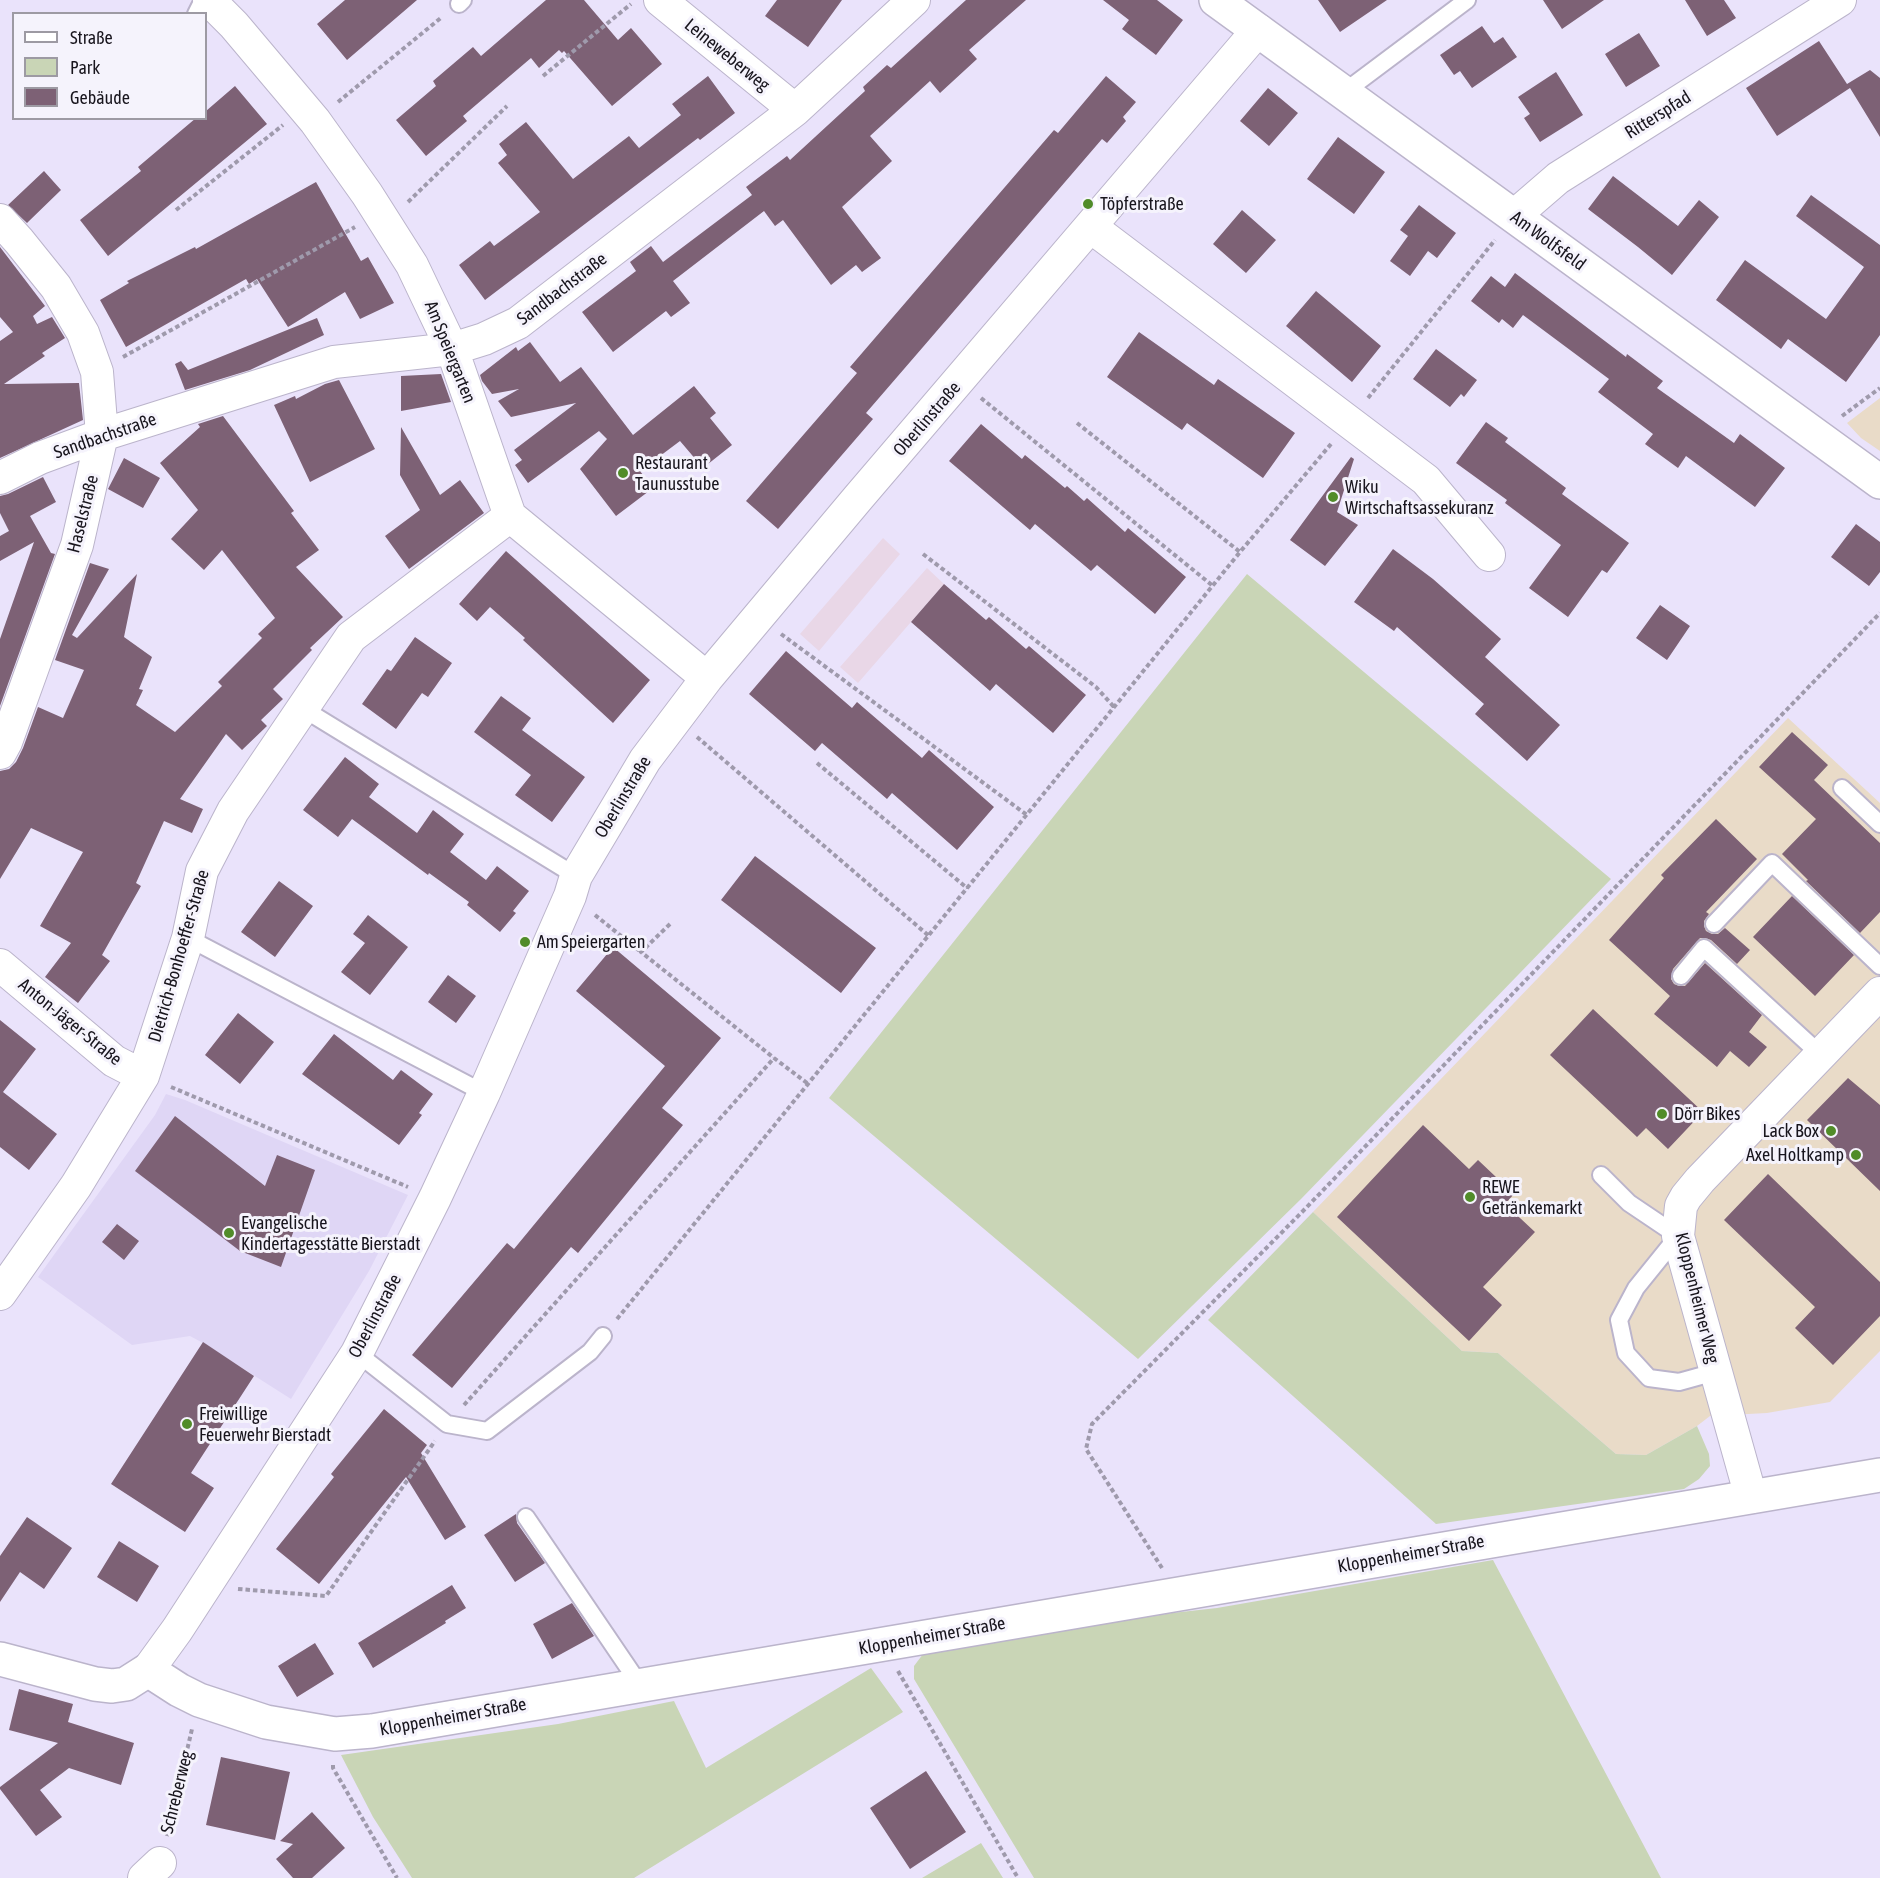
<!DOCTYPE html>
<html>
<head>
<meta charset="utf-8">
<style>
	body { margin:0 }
	#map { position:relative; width:1880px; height:1878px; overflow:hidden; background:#eae3fb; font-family:"Asap Condensed",sans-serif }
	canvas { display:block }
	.legend { position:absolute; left:12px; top:12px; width:195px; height:108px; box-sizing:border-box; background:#f5f3fc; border:2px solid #9d9aa3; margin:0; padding:8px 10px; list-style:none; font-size:18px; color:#18151d }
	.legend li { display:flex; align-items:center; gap:12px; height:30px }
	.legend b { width:30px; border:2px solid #9d9aa3 }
</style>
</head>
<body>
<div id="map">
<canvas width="1880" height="1878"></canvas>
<ul class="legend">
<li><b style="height:8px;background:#fff"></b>Straße</li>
<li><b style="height:16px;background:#c9d5b6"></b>Park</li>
<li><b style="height:16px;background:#7d6175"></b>Gebäude</li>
</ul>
</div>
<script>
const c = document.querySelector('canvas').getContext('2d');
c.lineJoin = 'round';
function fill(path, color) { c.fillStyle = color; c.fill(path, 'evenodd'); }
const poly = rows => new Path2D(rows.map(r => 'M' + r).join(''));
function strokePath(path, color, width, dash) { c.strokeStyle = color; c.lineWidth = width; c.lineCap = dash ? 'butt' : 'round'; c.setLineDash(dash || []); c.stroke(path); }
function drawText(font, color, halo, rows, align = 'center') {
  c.font = font + ' "Asap Condensed",sans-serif'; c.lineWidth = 6; c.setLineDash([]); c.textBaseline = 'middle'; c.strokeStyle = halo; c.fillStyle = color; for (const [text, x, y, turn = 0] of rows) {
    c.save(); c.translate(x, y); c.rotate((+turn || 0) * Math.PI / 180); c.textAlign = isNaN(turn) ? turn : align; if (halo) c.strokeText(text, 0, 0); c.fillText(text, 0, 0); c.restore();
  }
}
const commercial = poly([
	[1880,398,1880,451,1861,438,1847,423],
	[1788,718,1880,803,1880,1351,1830,1402,1767,1413,1710,1416,1697,1426,1646,1455,1616,1454,1498,1353,1462,1351,1313,1212]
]);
const industrial = poly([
	[883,538,900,554,819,651,800,634],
	[927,568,944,584,858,683,840,667]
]);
const built = poly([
	[166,1094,185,1100,408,1195,369,1271,291,1399,203,1343,190,1336,132,1345,38,1277,155,1115]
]);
const green = poly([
	[1247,574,1611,879,1301,1199,1138,1359,829,1098],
	[1313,1212,1462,1351,1498,1353,1616,1454,1646,1455,1697,1426,1709,1454,1710,1466,1699,1479,1684,1489,1436,1524,1208,1320],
	[1493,1560,1661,1878,1034,1878,914,1679,914,1666,923,1654,1172,1613,1217,1608],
	[871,1668,903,1712,634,1878,412,1878,373,1817,341,1755,558,1724,674,1701,706,1768],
	[981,1843,1003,1878,922,1878]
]);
const building = poly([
	[345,0,417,0,347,60,317,24],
	[546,0,584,0,618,40,631,28,662,64,612,106,564,51,562,53,559,50,539,68,531,58,463,116,467,121,426,156,396,120,436,86,433,81,473,47,481,56],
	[777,0,842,0,808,47,765,16],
	[966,0,1026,0,969,50,977,59,940,93,930,81,870,136,892,161,842,207,881,258,862,272,856,265,831,285,783,220,775,226,764,211,673,281,690,303,671,317,666,311,613,352,582,312,636,271,630,262,651,246,663,262,752,195,746,187,787,156,790,160,865,91,863,87,887,65,891,68],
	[1103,0,1157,0,1183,20,1156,55,1122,29,1129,20],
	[1318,0,1387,0,1340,32],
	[1543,0,1604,0,1562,29],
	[1685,0,1724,0,1736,18,1707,36],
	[1482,26,1494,43,1503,37,1517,57,1472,88,1460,71,1454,75,1440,55],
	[1639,33,1660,66,1626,87,1605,54],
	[1819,41,1847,84,1870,70,1880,78,1880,137,1850,88,1777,136,1746,88],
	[1556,72,1583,115,1540,142,1524,118,1530,114,1518,97],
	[708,76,735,113,700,140,698,138,485,300,459,265,490,241,494,246,540,212,498,163,507,155,499,144,526,122,573,179,629,136,639,148,681,115,672,104],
	[1106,76,1136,102,1123,117,1126,121,1107,143,1102,139,923,347,866,413,873,419,778,529,746,501,857,373,850,367,1054,130,1058,133],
	[235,86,267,124,108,256,80,220,141,171,138,167,196,118,206,118,206,111],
	[1268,88,1298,113,1269,146,1240,121],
	[1338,137,1385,172,1354,214,1307,179],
	[44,171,61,190,27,223,8,205],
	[1613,176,1678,226,1699,200,1719,217,1672,275,1638,247,1588,209],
	[316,182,361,261,368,257,394,303,360,319,345,292,288,327,257,279,249,284,246,279,126,347,100,300,129,283,127,281,195,247,196,249],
	[1811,195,1880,245,1880,335,1846,382,1788,339,1781,349,1716,300,1745,260,1826,319,1864,267,1796,216],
	[1419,205,1456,233,1437,258,1428,251,1410,276,1390,261,1408,236,1400,230],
	[1242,210,1276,240,1246,273,1213,244],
	[0,247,45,306,33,316,37,324,52,317,65,338,42,353,45,356,4,384,79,383,83,420,0,458,0,341,13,332,0,317],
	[1515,273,1626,357,1627,354,1663,381,1657,388,1734,443,1740,434,1785,468,1755,507,1686,456,1678,468,1645,444,1653,434,1598,392,1609,379,1523,315,1513,328,1502,319,1499,323,1471,301,1491,276,1505,287],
	[1316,291,1381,346,1352,382,1286,326],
	[317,318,324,335,250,370,185,390,175,364,181,361,188,370],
	[1139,332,1214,385,1218,379,1295,433,1263,478,1187,423,1182,430,1107,377],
	[530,342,560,382,581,367,633,435,694,386,716,413,710,418,732,445,703,468,680,441,640,471,653,488,616,516,580,469,607,439,599,431,528,483,515,465,522,460,514,450,576,403,511,417,498,401,519,389,492,394,482,381,480,375,516,347,518,351],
	[1436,349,1477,380,1464,397,1461,394,1450,407,1413,379],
	[441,374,451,402,401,411,401,376],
	[339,380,375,449,310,482,274,405,295,396,296,399,325,384],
	[223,416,294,511,291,513,319,550,296,567,343,617,310,648,312,650,273,689,283,699,261,720,267,726,242,750,226,734,180,799,203,809,192,833,164,821,136,883,141,886,102,955,110,961,78,1003,45,977,71,943,40,926,83,852,31,828,0,879,0,771,9,769,16,762,23,748,38,707,63,718,84,670,55,660,90,563,109,569,72,635,77,638,137,574,124,637,152,657,139,689,143,690,136,705,175,732,222,686,218,682,262,638,258,634,275,618,222,550,204,570,171,539,198,510,160,463,200,427,198,424],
	[1486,422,1508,438,1505,442,1566,488,1562,494,1629,543,1607,573,1602,570,1568,617,1529,588,1561,545,1505,503,1507,500,1456,463],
	[981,424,1022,459,1025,455,1065,488,1067,486,1084,501,1087,498,1125,532,1128,528,1186,577,1155,614,1097,565,1091,571,1035,524,1030,530,949,461],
	[401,427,440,495,460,480,484,513,409,569,385,536,420,510,400,475],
	[1351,457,1354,459,1337,512,1358,525,1325,566,1290,540],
	[124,458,160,478,143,508,108,489],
	[43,477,56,502,30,516,51,553,55,554,0,706,0,639,34,542,0,561,0,536,9,531,0,513,0,496,8,494],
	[1856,524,1880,542,1880,572,1869,586,1831,557],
	[1393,549,1433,579,1501,639,1485,657,1560,725,1527,761,1475,714,1484,704,1397,627,1394,631,1354,602],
	[506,551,650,680,613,723,523,640,525,638,490,607,477,621,459,604],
	[944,584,986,620,989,617,1026,649,1029,646,1086,695,1053,733,996,684,990,691,911,622],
	[1660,605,1690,626,1667,660,1636,638],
	[415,637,452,663,428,697,422,693,396,729,362,704,387,669,391,671],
	[786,651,852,708,857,702,922,758,929,750,994,807,957,850,892,793,887,799,822,743,815,751,749,694],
	[501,696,531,718,522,730,585,777,552,822,515,795,531,775,474,732],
	[1792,732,1828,765,1814,780,1880,843,1880,912,1860,933,1806,881,1808,880,1782,854,1816,819,1759,767],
	[345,757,379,784,369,797,417,833,433,810,464,834,450,852,486,880,497,866,529,891,513,911,516,913,500,932,467,905,469,902,429,873,428,875,352,819,338,837,303,810],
	[1716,819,1757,859,1706,912,1709,914,1704,921,1704,926,1706,931,1712,934,1718,934,1725,928,1750,950,1737,964,1711,940,1705,938,1700,938,1673,969,1671,979,1674,984,1679,986,1685,986,1705,963,1762,1015,1749,1032,1767,1047,1749,1067,1730,1051,1717,1067,1654,1014,1670,996,1609,940,1664,878,1661,875],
	[755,856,876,948,841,993,721,900],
	[279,881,313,906,275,957,241,932],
	[1792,896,1854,955,1815,996,1753,937],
	[368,915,408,947,370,995,341,972,365,943,353,934],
	[613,947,721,1038,662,1108,683,1125,578,1253,571,1247,452,1388,412,1355,507,1243,514,1249,665,1066,576,991],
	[448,975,476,996,456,1023,428,1002],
	[1593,1009,1703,1112,1668,1149,1646,1128,1637,1137,1550,1055],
	[238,1013,274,1042,240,1084,205,1055],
	[0,1020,36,1049,3,1092,57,1134,29,1170,0,1147],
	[334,1034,393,1080,401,1070,433,1094,419,1113,422,1115,399,1145,302,1074],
	[1848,1078,1880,1105,1880,1191,1807,1120],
	[175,1116,265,1186,277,1155,315,1170,281,1267,240,1251,135,1171],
	[1423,1125,1469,1169,1478,1160,1514,1194,1505,1204,1535,1232,1483,1287,1502,1305,1469,1341,1337,1217],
	[1768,1174,1880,1282,1880,1316,1833,1365,1795,1328,1815,1307,1724,1220],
	[117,1224,139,1241,124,1260,102,1242],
	[203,1342,254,1376,191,1473,214,1488,185,1532,111,1484],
	[384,1409,427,1445,421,1453,466,1527,445,1540,406,1477,319,1584,276,1549,334,1477,331,1474],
	[516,1514,517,1523,545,1563,515,1582,484,1535],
	[27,1517,72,1548,44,1589,20,1572,0,1602,0,1556],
	[119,1541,159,1566,137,1602,97,1577],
	[452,1585,466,1608,445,1621,446,1623,373,1668,358,1643],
	[572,1603,594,1636,552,1659,533,1624],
	[315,1643,334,1674,297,1697,278,1666],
	[19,1689,73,1704,68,1722,134,1743,121,1785,69,1768,40,1790,62,1817,36,1836,0,1789,0,1787,58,1743,9,1730],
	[221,1757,290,1772,275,1840,206,1825],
	[926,1771,966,1832,910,1869,870,1808],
	[312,1812,345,1848,312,1878,293,1878,276,1859,293,1844,280,1841]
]);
const path = poly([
	[543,76,631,4],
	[338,102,442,17],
	[408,202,507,106],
	[176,210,283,125],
	[123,357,355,227],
	[981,398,1213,586],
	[1368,398,1495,240],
	[1842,416,1880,388],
	[1077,423,1240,552],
	[923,554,1096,687,1114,707],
	[781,634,1027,815],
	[697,737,929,936],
	[817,763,967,888],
	[595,915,641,952],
	[670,924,641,952,774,1058,807,1083],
	[171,1087,408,1187],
	[617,1319,1240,552,1331,444],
	[464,1405,774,1058],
	[1162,1568,1086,1449,1092,1424,1303,1211,1880,613],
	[238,1589,326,1596,435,1441],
	[898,1671,1018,1878],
	[333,1765,333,1768,397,1878],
	[167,1836,192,1729]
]);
const service = poly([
	[459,4,463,0],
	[196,14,203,0],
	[1343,93,1467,0],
	[302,708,576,876],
	[1842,788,1880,824],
	[1714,924,1772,863,1880,966],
	[188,938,484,1093],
	[1681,976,1704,948,1821,1055],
	[1601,1175,1629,1203,1678,1236,1636,1288,1619,1320,1626,1353,1649,1378,1679,1382,1715,1372],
	[357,1353,447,1424,487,1431,590,1352,603,1336],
	[526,1517,640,1685]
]);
const minor = poly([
	[209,0,234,25,315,121,367,194,412,265,452,349,510,516,707,678],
	[660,0,795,110],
	[1514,216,1558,178,1840,0],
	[0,220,19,241,56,287,83,333,97,372,102,435,77,545,6,742,0,753],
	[1091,227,1426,480,1489,555],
	[0,478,40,458,102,435,334,362,452,349,484,339,518,323,795,110,914,0],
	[0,965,114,1061,143,1076],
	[0,1294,76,1186,143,1076,188,938,202,871,233,811,351,637,510,516],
	[1751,1497,1678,1236,1681,1206,1686,1197,1700,1180,1880,993],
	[148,1670,177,1630,357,1353,435,1198,484,1093,570,896,576,876,645,760,707,678,858,498,1258,30],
	[144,1878,160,1863]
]);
const tertiary = poly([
	[1216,0,1880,482],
	[0,1659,95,1684,112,1686,126,1684,148,1670,179,1690,199,1700,266,1722,335,1734,372,1731,1880,1475]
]);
const markers = [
	[1088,204,6,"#518c29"],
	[623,473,6,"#518c29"],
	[1333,497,6,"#518c29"],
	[525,942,6,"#518c29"],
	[1662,1114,6,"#518c29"],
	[1831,1131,6,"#518c29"],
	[1856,1155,6,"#518c29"],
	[1470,1197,6,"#518c29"],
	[229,1233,6,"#518c29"],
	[187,1424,6,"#518c29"]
];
const streetNames = [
	["Leineweberweg",727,55,39],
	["Ritterspfad",1658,115,-32],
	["Am Wolfsfeld",1548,241,36],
	["Sandbachstraße",562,289,-37],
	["Am Speiergarten",450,352,68],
	["Oberlinstraße",927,419,-49],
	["Sandbachstraße",105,436,-19],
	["Haselstraße",83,514,-76],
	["Oberlinstraße",623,797,-59],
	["Dietrich-Bonhoeffer-Straße",179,956,-74],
	["Anton-Jäger-Straße",70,1022,39],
	["Kloppenheimer Weg",1697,1298,76],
	["Oberlinstraße",375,1316,-62],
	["Kloppenheimer Straße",1411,1554,-10],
	["Kloppenheimer Straße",932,1636,-10],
	["Kloppenheimer Straße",453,1717,-10],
	["Schreberweg",177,1792,-76]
];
const poiNames = [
	["Töpferstraße",1100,204],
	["Restaurant",635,463],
	["Taunusstube",635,484],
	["Wiku",1345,487],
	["Wirtschaftsassekuranz",1345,508],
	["Am Speiergarten",537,942],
	["Dörr Bikes",1674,1114],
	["Lack Box",1819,1131,"right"],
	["Axel Holtkamp",1844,1155,"right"],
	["REWE",1482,1187],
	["Getränkemarkt",1482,1208],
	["Evangelische",241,1223],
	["Kindertagesstätte Bierstadt",241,1244],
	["Freiwillige",199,1414],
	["Feuerwehr Bierstadt",199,1435]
];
fill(commercial, '#e9dbc8');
fill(industrial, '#e9d7e7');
fill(built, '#dfd6f5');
fill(green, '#c9d5b6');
fill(building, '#7d6175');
strokePath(service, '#bbb4cb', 20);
strokePath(minor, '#bbb4cb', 34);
strokePath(tertiary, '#bbb4cb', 36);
strokePath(path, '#9f9aac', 4, [4.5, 3]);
strokePath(service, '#fff', 16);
strokePath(minor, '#fff', 32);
strokePath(tertiary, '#fff', 33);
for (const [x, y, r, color] of markers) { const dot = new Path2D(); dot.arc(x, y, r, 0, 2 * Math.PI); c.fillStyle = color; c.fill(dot); strokePath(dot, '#f5f3fc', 2); }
drawText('18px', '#18151d', '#f5f3fc', streetNames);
drawText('18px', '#18151d', '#f5f3fc', poiNames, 'left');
</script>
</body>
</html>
